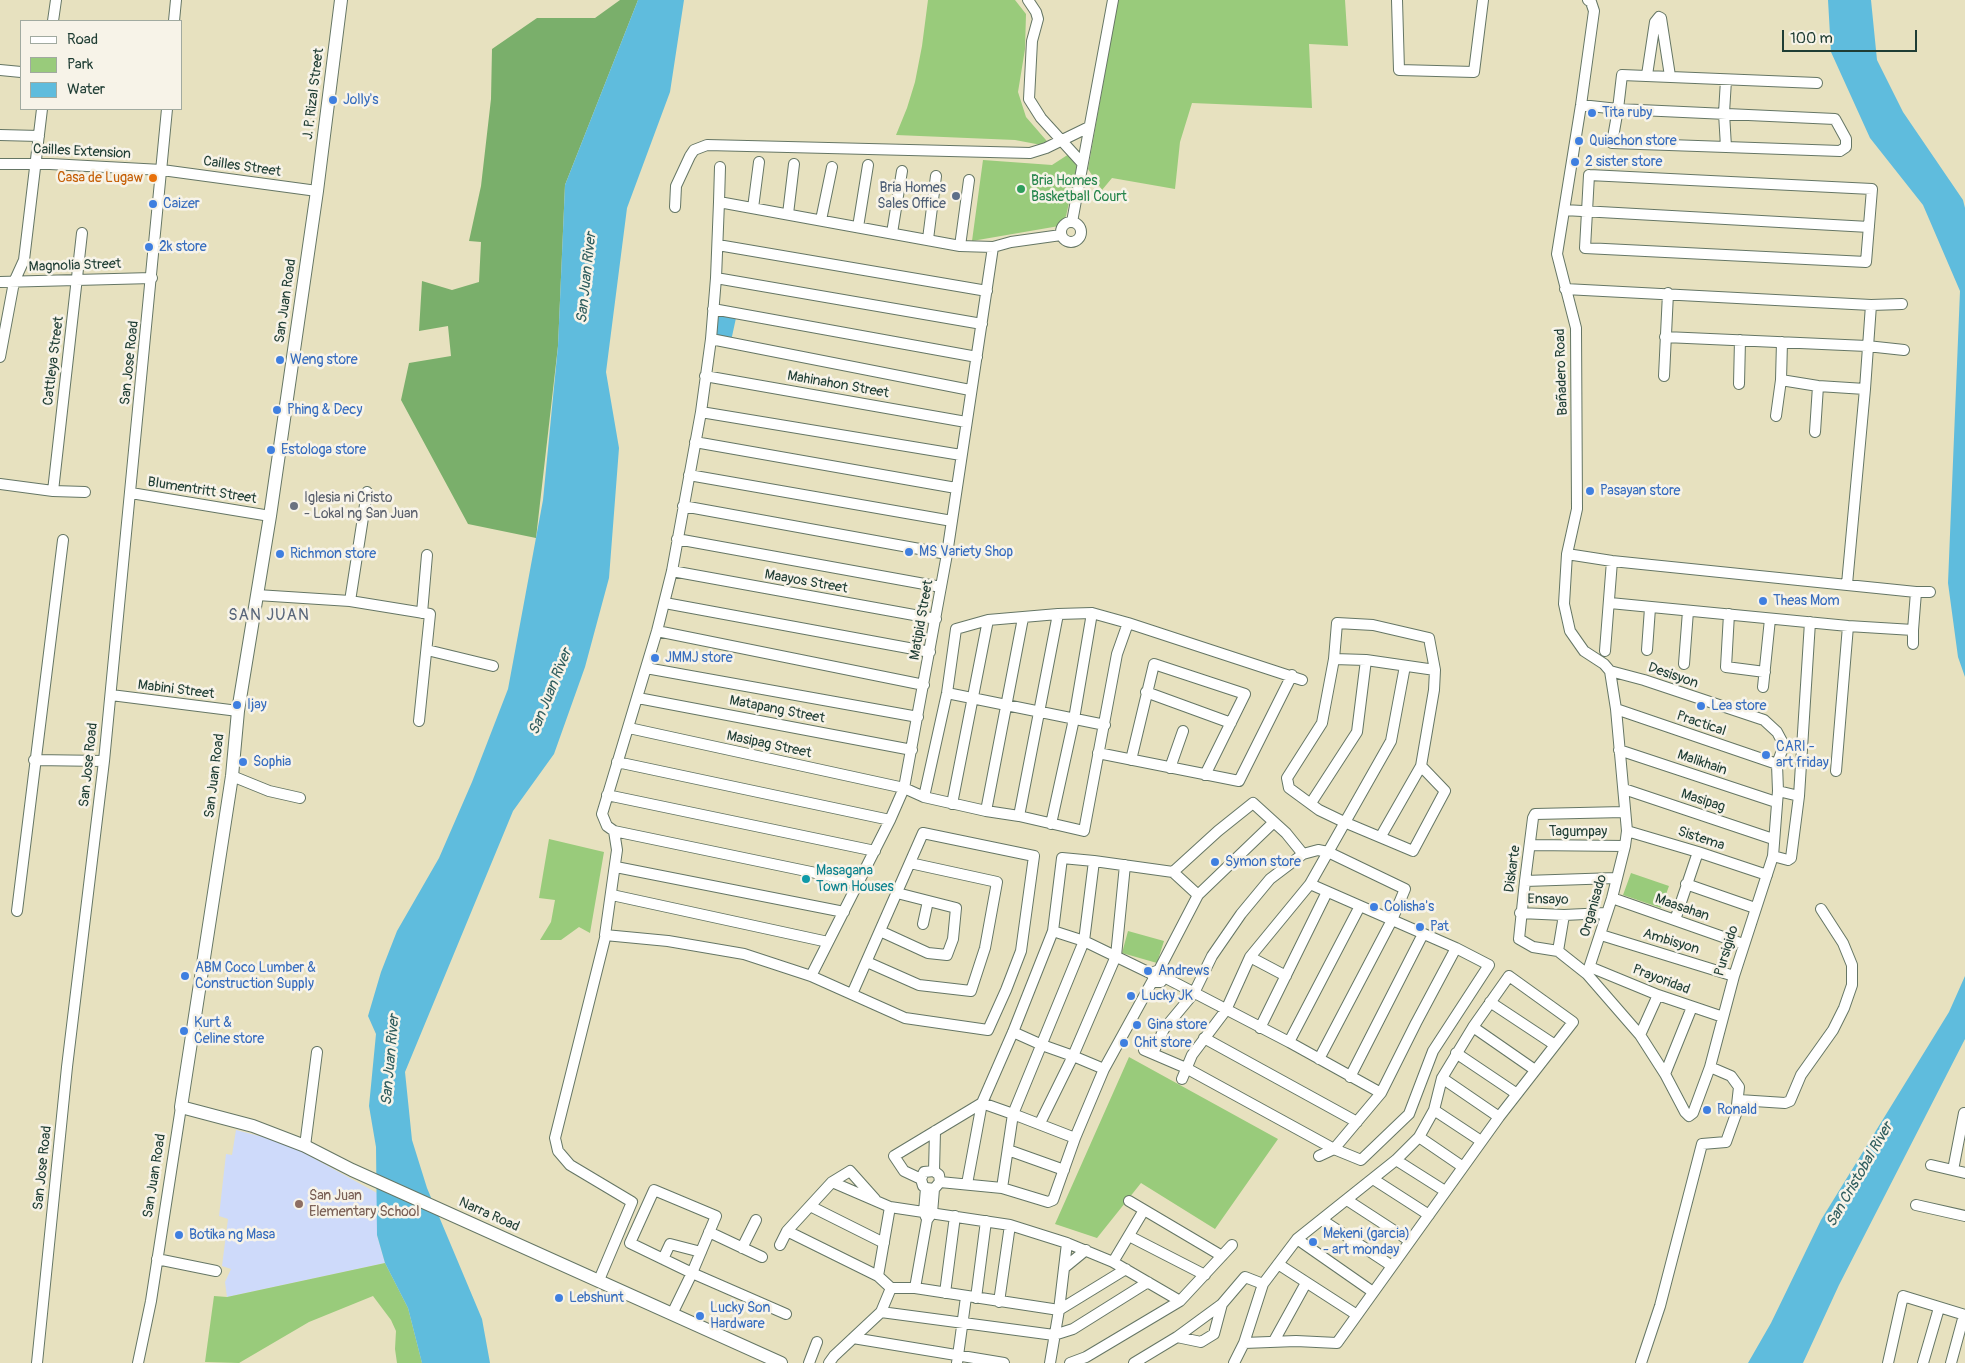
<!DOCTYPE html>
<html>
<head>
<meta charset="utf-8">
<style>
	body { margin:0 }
	#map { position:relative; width:1965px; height:1363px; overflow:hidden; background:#e7e1bf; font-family:Pangolin,sans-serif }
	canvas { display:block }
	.legend { position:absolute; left:20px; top:20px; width:162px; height:90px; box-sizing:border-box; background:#f7f3e8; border:1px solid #a1aaa0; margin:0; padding:6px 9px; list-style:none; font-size:15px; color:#1f3d34 }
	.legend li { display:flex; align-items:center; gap:10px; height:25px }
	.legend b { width:25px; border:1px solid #a1aaa0 }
	.scale { position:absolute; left:1782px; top:30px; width:135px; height:22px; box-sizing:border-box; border:2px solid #1f3d34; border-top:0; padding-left:6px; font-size:15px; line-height:18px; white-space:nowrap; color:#1f3d34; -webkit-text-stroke:4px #f7f3e8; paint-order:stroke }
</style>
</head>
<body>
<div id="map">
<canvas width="1965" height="1363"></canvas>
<ul class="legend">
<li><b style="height:6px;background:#fff"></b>Road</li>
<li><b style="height:14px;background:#99cb7b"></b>Park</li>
<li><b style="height:14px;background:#5fbcdd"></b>Water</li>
</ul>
<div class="scale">100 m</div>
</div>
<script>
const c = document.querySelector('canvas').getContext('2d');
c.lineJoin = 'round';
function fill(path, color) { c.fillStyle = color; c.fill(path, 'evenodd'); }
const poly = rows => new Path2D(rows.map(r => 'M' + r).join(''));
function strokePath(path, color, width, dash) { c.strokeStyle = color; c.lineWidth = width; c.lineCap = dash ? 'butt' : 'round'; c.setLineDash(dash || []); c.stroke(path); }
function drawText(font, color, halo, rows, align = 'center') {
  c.font = font + ' Pangolin,sans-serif'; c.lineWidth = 5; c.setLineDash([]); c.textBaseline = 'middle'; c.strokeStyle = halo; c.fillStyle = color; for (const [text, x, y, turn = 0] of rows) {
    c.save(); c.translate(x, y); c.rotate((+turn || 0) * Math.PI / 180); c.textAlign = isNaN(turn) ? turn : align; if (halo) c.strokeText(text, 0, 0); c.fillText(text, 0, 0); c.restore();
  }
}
const built = poly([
	[236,1130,286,1143,377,1193,377,1235,385,1263,227,1297,225,1282,231,1269,222,1266,228,1219,219,1216,226,1154,232,1155]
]);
const green = poly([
	[928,0,1015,0,1026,14,1025,49,1018,92,1026,117,1052,147,1015,140,896,135,907,108,915,82,922,46],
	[1118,0,1345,0,1348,46,1309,44,1312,108,1192,103,1180,142,1175,189,1112,178,1102,190,1088,169],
	[1069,154,1077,167,1066,216,1059,226,972,241,983,160,1052,165],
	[549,839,604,852,590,933,579,927,561,940,540,940,551,922,555,900,539,898],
	[1631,873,1669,886,1661,908,1623,895],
	[1128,931,1164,941,1157,963,1122,953],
	[1129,1057,1278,1139,1215,1229,1141,1183,1097,1238,1055,1224],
	[385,1263,408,1308,422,1363,397,1363,395,1349,396,1331,391,1320,373,1296,309,1322,239,1363,205,1362,214,1296,227,1297]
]);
const forest = poly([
	[620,0,638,0,565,185,558,346,536,538,468,524,401,400,409,363,451,356,448,326,419,331,422,281,452,290,479,282,481,242,469,241,481,186,491,99,492,49,537,18,595,18]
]);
const water = poly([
	[638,0,684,0,670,92,627,208,606,372,619,448,609,578,585,667,554,754,513,811,405,1072,412,1140,427,1188,482,1319,490,1363,422,1363,408,1308,385,1263,377,1235,376,1147,369,1106,376,1034,368,1016,381,972,397,931,439,858,472,782,508,689,543,500,558,346,565,185],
	[1828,0,1871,0,1877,60,1903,112,1963,200,1965,208,1965,677,1958,657,1948,583,1960,291,1923,205,1870,138,1831,52],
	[718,315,736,318,731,341,714,339],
	[1965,976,1965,1039,1839,1285,1803,1363,1748,1363,1771,1323,1821,1220,1949,1012]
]);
const minor = poly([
	[1028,0,1036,12,1038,19,1032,41,1029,99,1041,118,1082,163],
	[1397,0,1399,70,1474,72,1483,0],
	[53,21,56,0],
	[174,21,176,0],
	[0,70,21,72],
	[1647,75,1655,22,1659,17,1661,18,1670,76],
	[1726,80,1724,113,1726,147],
	[1581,105,1618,109,1835,119,1846,139,1846,147,1840,151,1612,143,1618,109,1622,75,1817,83],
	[0,135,39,136],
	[0,164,50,164,162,170,317,191],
	[1589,175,1872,189,1866,262,1585,248,1589,175],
	[719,202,720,167],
	[675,207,676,186,690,156,694,150,707,145,1030,153,1046,148,1089,127],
	[753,208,759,162],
	[1564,210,1869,227],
	[788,214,794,164],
	[821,220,832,167],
	'1061 232a10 10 0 1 1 20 0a10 10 0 1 1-20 0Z',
	[1072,222,1113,0],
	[858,227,868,165],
	[892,233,902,171],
	[928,239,936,176],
	[718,245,987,291],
	[960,246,969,180],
	[716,278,982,324],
	[0,282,152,278],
	[1565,289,1871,305,1902,304],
	[713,309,977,357],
	[1665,337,1867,346,1904,350],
	[711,339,970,390],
	[0,357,14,282,24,260,42,109],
	[705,376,966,422],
	[1664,376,1668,293],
	[1781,380,1818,386,1865,389],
	[1739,384,1740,340],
	[701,412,961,455],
	[1776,416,1781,380,1782,342],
	[1815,432,1818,386],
	[695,442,956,488],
	[689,475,952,521],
	[0,484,53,491,85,492],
	[53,491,82,233],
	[131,493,270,516],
	[683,506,947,554],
	[677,539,941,587],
	[1567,554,1612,561,1916,592,1913,630,1848,626,1610,603],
	[672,571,936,619],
	[1847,584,1865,389,1871,305],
	[1916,592,1930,592],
	[257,595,350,601,430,614,419,721],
	[350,601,367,492],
	[665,603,930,652],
	[422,613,427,555],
	[1729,614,1726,667,1765,672],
	[1913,630,1913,644],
	[657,631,924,685],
	[427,650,493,666],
	[1647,650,1650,608],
	[1605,651,1612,561],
	[1334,659,1366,660,1435,670],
	[1684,664,1688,611],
	[646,668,918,717],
	[1610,671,1644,680,1764,720,1777,732,1784,745,1777,764,1778,791,1773,856,1734,976,1710,1067,1693,1113,1689,1116,1685,1112,1665,1074,1640,1035,1587,974,1558,951,1533,947,1519,939,1525,881,1533,818,1535,814,1624,812],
	[1763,687,1770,619],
	[1146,692,1231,723],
	[947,693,1105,725],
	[111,695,238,711],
	[638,698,912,750],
	[1616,709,1777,764],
	[629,728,904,788,924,797,986,811,1019,816,1084,831,1117,654,1128,623],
	[1619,750,1776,802],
	[1098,753,1239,781,1292,675],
	[34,760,104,761],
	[1131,760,1154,664,1245,694,1205,775],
	[617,762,890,820],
	[1170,768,1183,731],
	[1836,771,1848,626],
	[232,776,269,791,300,798],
	[1624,789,1773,839],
	[1778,791,1799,796],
	[607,795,875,851],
	[924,797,947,693,956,629,988,620,1058,614,1092,613,1128,623,1302,680],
	[1311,803,1357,732,1366,660],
	[952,804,988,620],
	[986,811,1023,618],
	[1019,816,1058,614],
	[1051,824,1074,719,1092,613],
	[614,831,859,882],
	[1627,831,1698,852,1767,875],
	[1381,836,1421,766,1434,690,1435,670,1429,638,1373,625,1337,623,1334,659,1322,723,1287,778,1289,788,1319,810,1344,822,1413,851,1445,791,1421,766],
	[1530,845,1625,846],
	[1773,856,1788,860,1791,858,1799,796,1810,622],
	[616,867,844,912],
	[1173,872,1218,831,1253,803,1286,833,1303,854],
	[1525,881,1616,878],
	[1686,884,1755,908],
	[612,895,828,942],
	[1612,898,1743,944],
	[17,911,63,540],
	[1520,913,1564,915,1606,913],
	[1675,920,1698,852],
	[923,924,928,901],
	[880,931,928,953,947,955,953,939,956,908,897,893],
	[1053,931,1084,941,1152,974],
	[1601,935,1734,976],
	[1558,951,1564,915],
	[1250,957,1286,976],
	[867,962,919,985,971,991,985,948,997,882,910,863],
	[1590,967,1658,995,1723,1017],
	[1159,970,1163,973,1164,977,1161,982,1155,982,1152,974,1154,972,1159,970,1198,895,1274,822],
	[1587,974,1612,898,1625,846,1627,831,1616,709,1610,671,1604,664,1584,651,1570,631,1564,604,1567,554,1577,509,1576,328,1557,254,1581,105,1594,11,1591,2,1588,0],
	[811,976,890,820,904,788,947,554,993,247],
	[1164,977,1289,1042,1381,1093],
	[852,994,923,833,1034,856,1021,951,1006,990,988,1030,905,1018,811,976,744,954,668,941,605,935,617,850,614,831,607,826,602,814,657,631,672,571,701,412,711,339,716,278,719,202,960,246,993,247,1011,242,1061,235],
	[1490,1002,1555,1045],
	[1473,1027,1535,1070],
	[1260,1028,1327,892],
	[1013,1032,1042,1045,1073,1056,1104,1069],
	[1640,1035,1658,995],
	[1204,1038,1357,1122],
	[1289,1042,1360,906],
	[1144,1050,1186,1068,1334,1149,1361,1160,1409,1114,1433,1051,1489,965,1456,948,1310,884],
	[1153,1053,1164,1029,1194,993,1212,956,1241,914,1270,879,1303,854,1318,850,1328,852,1405,889,1392,920,1319,1059],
	[1456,1053,1517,1094],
	[1665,1074,1692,1007],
	[1350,1077,1423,934],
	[1442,1078,1499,1117],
	[1182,1079,1192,1055,1226,1010,1250,957,1310,884,1391,741,1405,666],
	[1739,1100,1785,1103,1790,1101,1801,1075,1833,1030,1844,1008,1852,985,1852,965,1843,943,1821,909],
	[1434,1110,1481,1141],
	[1040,1123,1073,1056,1116,956,1125,865],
	[1419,1137,1463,1167],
	[305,1146,317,1052],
	[1008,1150,1064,1170],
	[1319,1156,1334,1149,1381,1093,1416,1023,1456,948],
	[1396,1160,1445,1191],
	[1931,1165,1965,1173],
	[1953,1170,1964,1113],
	[934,1171,935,1131],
	[921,1179,924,1172,934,1171,939,1175,940,1182,934,1189,926,1188,923,1186,921,1179,904,1171,894,1156,982,1103,1013,1114,1084,941,1094,861],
	[1373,1179,1429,1215],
	[832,1182,890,1207,1010,1225,1067,1243,1113,1262,1180,1301],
	[940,1182,1002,1188,1013,1114,1075,1138],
	[967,1184,982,1103,1013,1032,1053,931,1062,858,1094,861,1173,872,1198,895],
	[1002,1188,1048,1202,1053,1200,1075,1138,1104,1069,1153,980],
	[1347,1200,1410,1241],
	[1129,1201,1222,1256],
	[1916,1205,1965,1216],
	[810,1206,884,1243],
	[926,1217,924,1212,926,1188],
	[1322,1220,1392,1266],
	[787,1231,878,1276,891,1288,915,1288,1059,1310,1126,1269],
	[709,1232,762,1257],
	[1129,1236,1205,1275],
	[1297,1239,1373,1292],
	[780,1245,787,1231,832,1182,850,1171,875,1199],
	[742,1248,756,1220],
	[157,1259,216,1271],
	[663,1259,670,1244,701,1252],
	[1113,1262,1144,1210],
	[1278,1264,1357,1315],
	[1064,1268,1086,1250],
	[878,1276,890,1207],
	[599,1280,632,1202,570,1165,558,1151,555,1138,605,938],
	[915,1288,927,1220,932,1213,934,1189],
	[945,1293,955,1216],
	[976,1298,986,1221],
	[999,1302,1010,1225],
	[881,1312,1054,1335,1073,1329,1148,1282],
	[672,1314,692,1273,716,1216,654,1190,630,1243,692,1273,786,1314],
	[1177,1337,1201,1342,1214,1334,1222,1304],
	[853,1338,1004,1363],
	[1274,1341,1306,1283],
	[37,1363,67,1067,104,761,167,109],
	[138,1363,151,1301,181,1107],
	[809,1363,817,1342],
	[829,1363,834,1356,881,1312,891,1288],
	[957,1363,966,1297],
	[1050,1363,1059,1310,1067,1243],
	[1070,1363,1086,1357,1180,1301,1232,1245],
	[1134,1363,1177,1337,1222,1304,1245,1277,1263,1284],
	[1234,1363,1244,1343,1263,1284,1297,1239,1396,1160,1419,1137,1434,1110,1442,1078,1473,1027,1509,976,1573,1022,1499,1117,1337,1343,1296,1341,1244,1343],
	[1641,1363,1660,1306,1702,1144,1726,1142,1736,1114,1739,1087,1731,1076,1710,1067],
	[1888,1363,1903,1296,1965,1315],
	[1923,1363,1939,1308],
	[1951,1363,1964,1315]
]);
const major = poly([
	[341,0,317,191,270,516,238,711,232,776,181,1107,253,1126,305,1146,352,1170,781,1363]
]);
const markers = [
	[333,100,5,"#3f7fe0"],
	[1592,113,5,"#3f7fe0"],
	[1579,141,5,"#3f7fe0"],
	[1575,162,5,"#3f7fe0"],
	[153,178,5,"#e8710a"],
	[1021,189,5,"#2e9e5b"],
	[956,196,5,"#5c6f8a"],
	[153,204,5,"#3f7fe0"],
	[149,247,5,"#3f7fe0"],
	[280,360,5,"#3f7fe0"],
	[277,410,5,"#3f7fe0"],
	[271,450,5,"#3f7fe0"],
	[1590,491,5,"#3f7fe0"],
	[294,506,5,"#6b7280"],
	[909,552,5,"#3f7fe0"],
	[280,554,5,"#3f7fe0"],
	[1763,601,5,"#3f7fe0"],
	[655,658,5,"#3f7fe0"],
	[237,705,5,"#3f7fe0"],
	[1701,706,5,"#3f7fe0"],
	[1766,755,5,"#3f7fe0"],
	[243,762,5,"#3f7fe0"],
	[1215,862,5,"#3f7fe0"],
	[806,879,5,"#0f9aa8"],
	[1374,907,5,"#3f7fe0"],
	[1420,927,5,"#3f7fe0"],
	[1148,971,5,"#3f7fe0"],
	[185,976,5,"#3f7fe0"],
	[1131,996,5,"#3f7fe0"],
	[1137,1025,5,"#3f7fe0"],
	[184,1031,5,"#3f7fe0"],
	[1124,1043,5,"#3f7fe0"],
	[1707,1110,5,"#3f7fe0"],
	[299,1204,5,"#8d6e63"],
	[179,1235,5,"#3f7fe0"],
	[1313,1242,5,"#3f7fe0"],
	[559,1298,5,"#3f7fe0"],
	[700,1316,5,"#3f7fe0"]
];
const streetNames = [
	["J. P. Rizal Street",314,94,-83],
	["Cailles Extension",82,152,3],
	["Cailles Street",242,167,8],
	["Magnolia Street",75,266,-2],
	["San Juan Road",286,301,-82],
	["Cattleya Street",54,361,-83],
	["San Jose Road",130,363,-84],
	["Bañadero Road",1562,372,-92],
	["Mahinahon Street",838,385,10],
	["Blumentritt Street",202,491,9],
	["Maayos Street",806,582,10],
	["Matipid Street",922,620,-80],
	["Desisyon",1673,676,19],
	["Mabini Street",176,690,7],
	["Matapang Street",777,710,11],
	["Practical",1701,724,19],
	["Masipag Street",769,745,12],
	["Malikhain",1702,763,19],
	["San Jose Road",89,765,-84],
	["San Juan Road",215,776,-83],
	["Masipag",1703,801,18],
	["Tagumpay",1578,832],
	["Sistema",1701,839,18],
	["Diskarte",1513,869,-82],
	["Ensayo",1548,900,1],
	["Organisado",1594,906,-74],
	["Maasahan",1682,908,19],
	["Ambisyon",1671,942,17],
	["Pursigido",1727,951,-73],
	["Prayoridad",1661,980,21],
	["San Jose Road",43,1168,-84],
	["San Juan Road",155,1176,-81],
	["Narra Road",489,1215,24]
];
const shopNames = [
	["Jolly's",343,100],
	["Tita ruby",1602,113],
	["Quiachon store",1589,141],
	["2 sister store",1585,162],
	["Caizer",163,204],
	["2k store",159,247],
	["Weng store",290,360],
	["Phing & Decy",287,410],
	["Estologa store",281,450],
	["Pasayan store",1600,491],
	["MS Variety Shop",919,552],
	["Richmon store",290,554],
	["Theas Mom",1773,601],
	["JMMJ store",665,658],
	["Ijay",247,705],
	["Lea store",1711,706],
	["CARI -",1776,747],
	["art friday",1776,763],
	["Sophia",253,762],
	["Symon store",1225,862],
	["Colisha's",1384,907],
	["Pat",1430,927],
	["ABM Coco Lumber &",195,968],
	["Construction Supply",195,984],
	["Andrews",1158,971],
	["Lucky JK",1141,996],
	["Kurt &",194,1023],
	["Celine store",194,1039],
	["Gina store",1147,1025],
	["Chit store",1134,1043],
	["Ronald",1717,1110],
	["Mekeni (garcia)",1323,1234],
	["- art monday",1323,1250],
	["Botika ng Masa",189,1235],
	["Lebshunt",569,1298],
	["Lucky Son",710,1308],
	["Hardware",710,1324]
];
const foodNames = [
	["Casa de Lugaw",143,178]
];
const leisureNames = [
	["Bria Homes",1031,181],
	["Basketball Court",1031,197]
];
const serviceNames = [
	["Bria Homes",946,188],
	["Sales Office",946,204]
];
const worshipNames = [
	["Iglesia ni Cristo",304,498],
	["- Lokal ng San Juan",304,514]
];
const cultureNames = [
	["Masagana",816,871],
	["Town Houses",816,887]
];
const educationNames = [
	["San Juan",309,1196],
	["Elementary School",309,1212]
];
const waterNames = [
	["San Juan River",587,278,-84],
	["San Juan River",551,692,-68],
	["San Juan River",391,1060,-85],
	["San Cristobal River",1860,1175,-60]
];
const quarterNames = [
	["SAN JUAN",269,616]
];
fill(built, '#cedafa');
fill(green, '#99cb7b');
fill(forest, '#7aaf6b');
fill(water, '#5fbcdd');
strokePath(minor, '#657665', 12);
strokePath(major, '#657665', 14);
strokePath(minor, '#fff', 10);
strokePath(major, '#fff', 12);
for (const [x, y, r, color] of markers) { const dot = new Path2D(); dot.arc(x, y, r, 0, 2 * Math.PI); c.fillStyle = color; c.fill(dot); strokePath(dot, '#f7f3e8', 2); }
drawText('14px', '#1f3d34', '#f7f3e8', streetNames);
drawText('14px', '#366cbe', '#f7f3e8', shopNames, 'left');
drawText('14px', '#c56008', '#f7f3e8', foodNames, 'right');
drawText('14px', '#27864d', '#f7f3e8', leisureNames, 'left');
drawText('14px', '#4e5e75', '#f7f3e8', serviceNames, 'right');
drawText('14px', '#5b616d', '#f7f3e8', worshipNames, 'left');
drawText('14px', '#0d838f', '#f7f3e8', cultureNames, 'left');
drawText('14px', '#785e54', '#f7f3e8', educationNames, 'left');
drawText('italic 15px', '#2f5d5e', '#f7f3e8', waterNames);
c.letterSpacing = '1px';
drawText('16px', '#59667a', '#f7f3e8', quarterNames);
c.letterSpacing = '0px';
</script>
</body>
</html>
